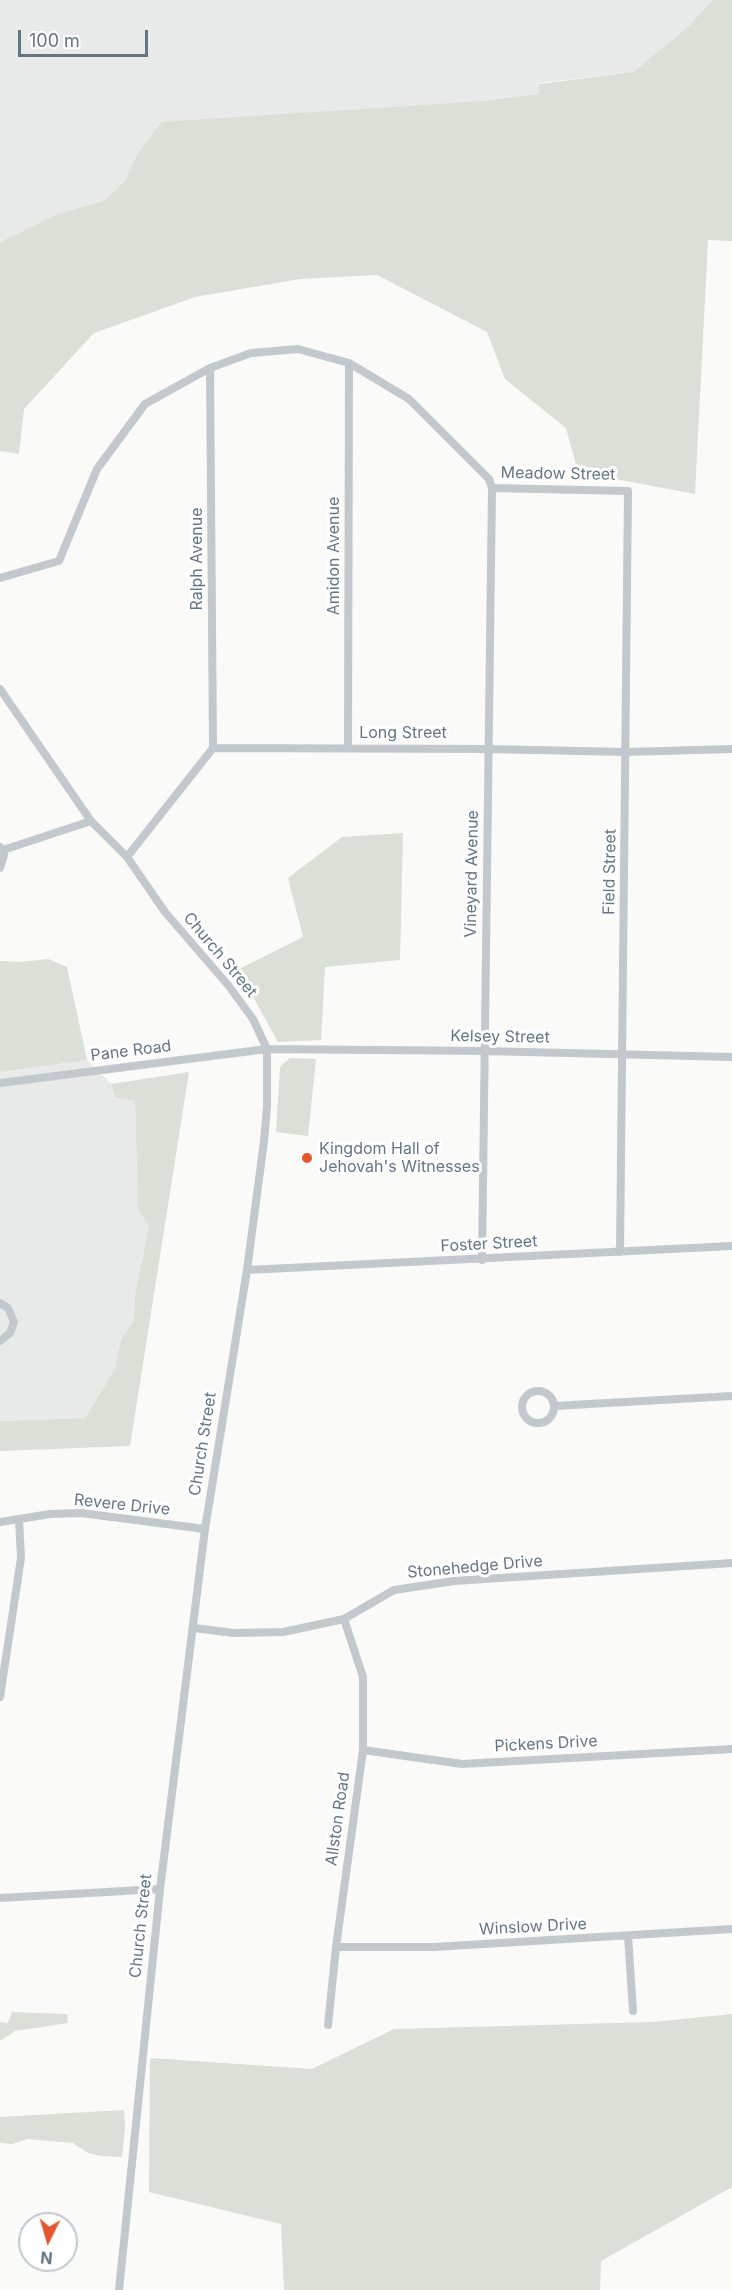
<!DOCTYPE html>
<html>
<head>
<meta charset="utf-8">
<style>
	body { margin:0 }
	#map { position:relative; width:732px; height:2290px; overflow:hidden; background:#fafaf8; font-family:Inter,sans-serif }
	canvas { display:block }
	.north { position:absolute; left:18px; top:2212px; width:60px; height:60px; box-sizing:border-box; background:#fff; border:2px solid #c1c8cd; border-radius:50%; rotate:185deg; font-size:16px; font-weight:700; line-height:24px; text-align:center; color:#657683 }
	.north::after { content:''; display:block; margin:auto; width:21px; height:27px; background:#e4572e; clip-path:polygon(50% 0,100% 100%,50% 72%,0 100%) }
	.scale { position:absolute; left:18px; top:30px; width:130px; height:27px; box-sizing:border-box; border:3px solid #657683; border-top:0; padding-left:8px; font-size:18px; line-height:21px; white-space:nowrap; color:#657683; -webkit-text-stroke:4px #fff; paint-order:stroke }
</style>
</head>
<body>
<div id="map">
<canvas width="732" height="2290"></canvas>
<div class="north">N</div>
<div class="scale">100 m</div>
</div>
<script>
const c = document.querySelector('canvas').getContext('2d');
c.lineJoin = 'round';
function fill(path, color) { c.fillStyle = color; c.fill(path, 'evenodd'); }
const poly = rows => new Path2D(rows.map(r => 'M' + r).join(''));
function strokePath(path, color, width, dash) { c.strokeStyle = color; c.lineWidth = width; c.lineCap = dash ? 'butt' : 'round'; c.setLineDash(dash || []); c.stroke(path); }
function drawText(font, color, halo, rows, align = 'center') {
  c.font = font + ' Inter,sans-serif'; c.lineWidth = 6; c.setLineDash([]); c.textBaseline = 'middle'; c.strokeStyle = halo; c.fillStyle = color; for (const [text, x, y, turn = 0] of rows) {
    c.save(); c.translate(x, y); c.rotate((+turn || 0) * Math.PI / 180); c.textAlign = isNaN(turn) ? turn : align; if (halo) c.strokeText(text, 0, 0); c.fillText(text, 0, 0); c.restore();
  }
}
const built = poly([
	[0,0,712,0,688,27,633,72,539,83,539,94,137,154,125,181,104,201,57,214,0,242],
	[87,1060,111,1084,115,1097,135,1100,138,1209,149,1226,135,1295,134,1320,121,1339,115,1369,85,1418,0,1421,0,1072]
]);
const green = poly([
	[712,0,732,0,732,241,708,240,695,494,578,472,566,428,505,379,487,332,377,275,300,279,195,297,94,333,24,409,19,454,0,451,0,242,57,214,104,201,125,181,137,154,162,122,485,101,539,94,539,84,633,72,688,27],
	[403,833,400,960,325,967,321,1040,278,1042,251,993,233,972,303,937,288,878,342,837],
	[48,959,67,967,87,1060,0,1072,0,961,21,962],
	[290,1058,316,1059,308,1136,276,1132,280,1067],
	[189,1072,130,1446,0,1451,0,1421,85,1418,115,1369,121,1339,134,1320,135,1295,149,1226,138,1209,135,1101,115,1097,111,1084],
	[12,2012,67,2014,68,2023,15,2031,0,2041,0,2022,8,2023],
	[732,2014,732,2187,601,2261,600,2290,284,2290,281,2224,149,2192,150,2058,312,2069,394,2029,653,2022],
	[124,2110,125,2127,122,2157,101,2156,88,2153,73,2143,28,2139,12,2144,0,2143,0,2117]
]);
const minor = poly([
	[210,368,213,748],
	[0,578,59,561,97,469,145,404,210,368,251,353,298,349,349,363,409,399,489,479,492,488,628,491,620,1252],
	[0,689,91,821,127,857,165,912,228,985,253,1019,267,1049,267,1107,264,1141,247,1270,205,1529,160,1889,119,2290],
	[348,748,349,363],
	[3,850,91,821],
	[127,857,213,748,489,749,626,752,732,749],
	[0,868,4,855,0,847],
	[0,1083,267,1049,484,1051,732,1057],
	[482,1260,492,488],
	[247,1270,732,1246],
	[0,1303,8,1308,14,1322,10,1333,0,1341],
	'522 1407a16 16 0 1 1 32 0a16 16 0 1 1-32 0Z',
	[554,1406,732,1396],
	[0,1522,50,1514,81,1513,205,1529],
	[194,1628,234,1633,283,1632,344,1619,394,1590,454,1581,732,1563],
	[0,1697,21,1558,19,1519],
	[363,1750,462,1764,732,1749],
	[0,1898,160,1889],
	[628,1936,633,2011],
	[336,1947,434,1947,732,1929],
	[328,2025,336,1947,363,1750,363,1677,344,1619]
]);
const markers = [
	[307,1158,6,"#e4572e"]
];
const streetNames = [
	["Meadow Street",558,474,1],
	["Amidon Avenue",334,556,-90],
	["Ralph Avenue",197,559,-90],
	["Long Street",403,733],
	["Field Street",610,872,-89],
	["Vineyard Avenue",472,874,-89],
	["Church Street",220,955,50],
	["Kelsey Street",500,1037,1],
	["Pane Road",131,1051,-7],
	["Foster Street",489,1244,-3],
	["Church Street",203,1444,-81],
	["Revere Drive",122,1505,6],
	["Stonehedge Drive",475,1567,-5],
	["Pickens Drive",546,1744,-3],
	["Allston Road",338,1819,-82],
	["Church Street",141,1926,-84],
	["Winslow Drive",533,1927,-3]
];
const poiNames = [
	["Kingdom Hall of",319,1149],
	["Jehovah's Witnesses",319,1167]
];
fill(built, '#e8e9e9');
fill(green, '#dadfd7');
strokePath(minor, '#c3c8cc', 8);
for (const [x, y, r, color] of markers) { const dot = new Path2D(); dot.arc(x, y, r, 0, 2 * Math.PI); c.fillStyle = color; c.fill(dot); strokePath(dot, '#fff', 2); }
drawText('16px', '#657683', '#fff', streetNames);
drawText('16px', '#657683', '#fff', poiNames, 'left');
</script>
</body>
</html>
